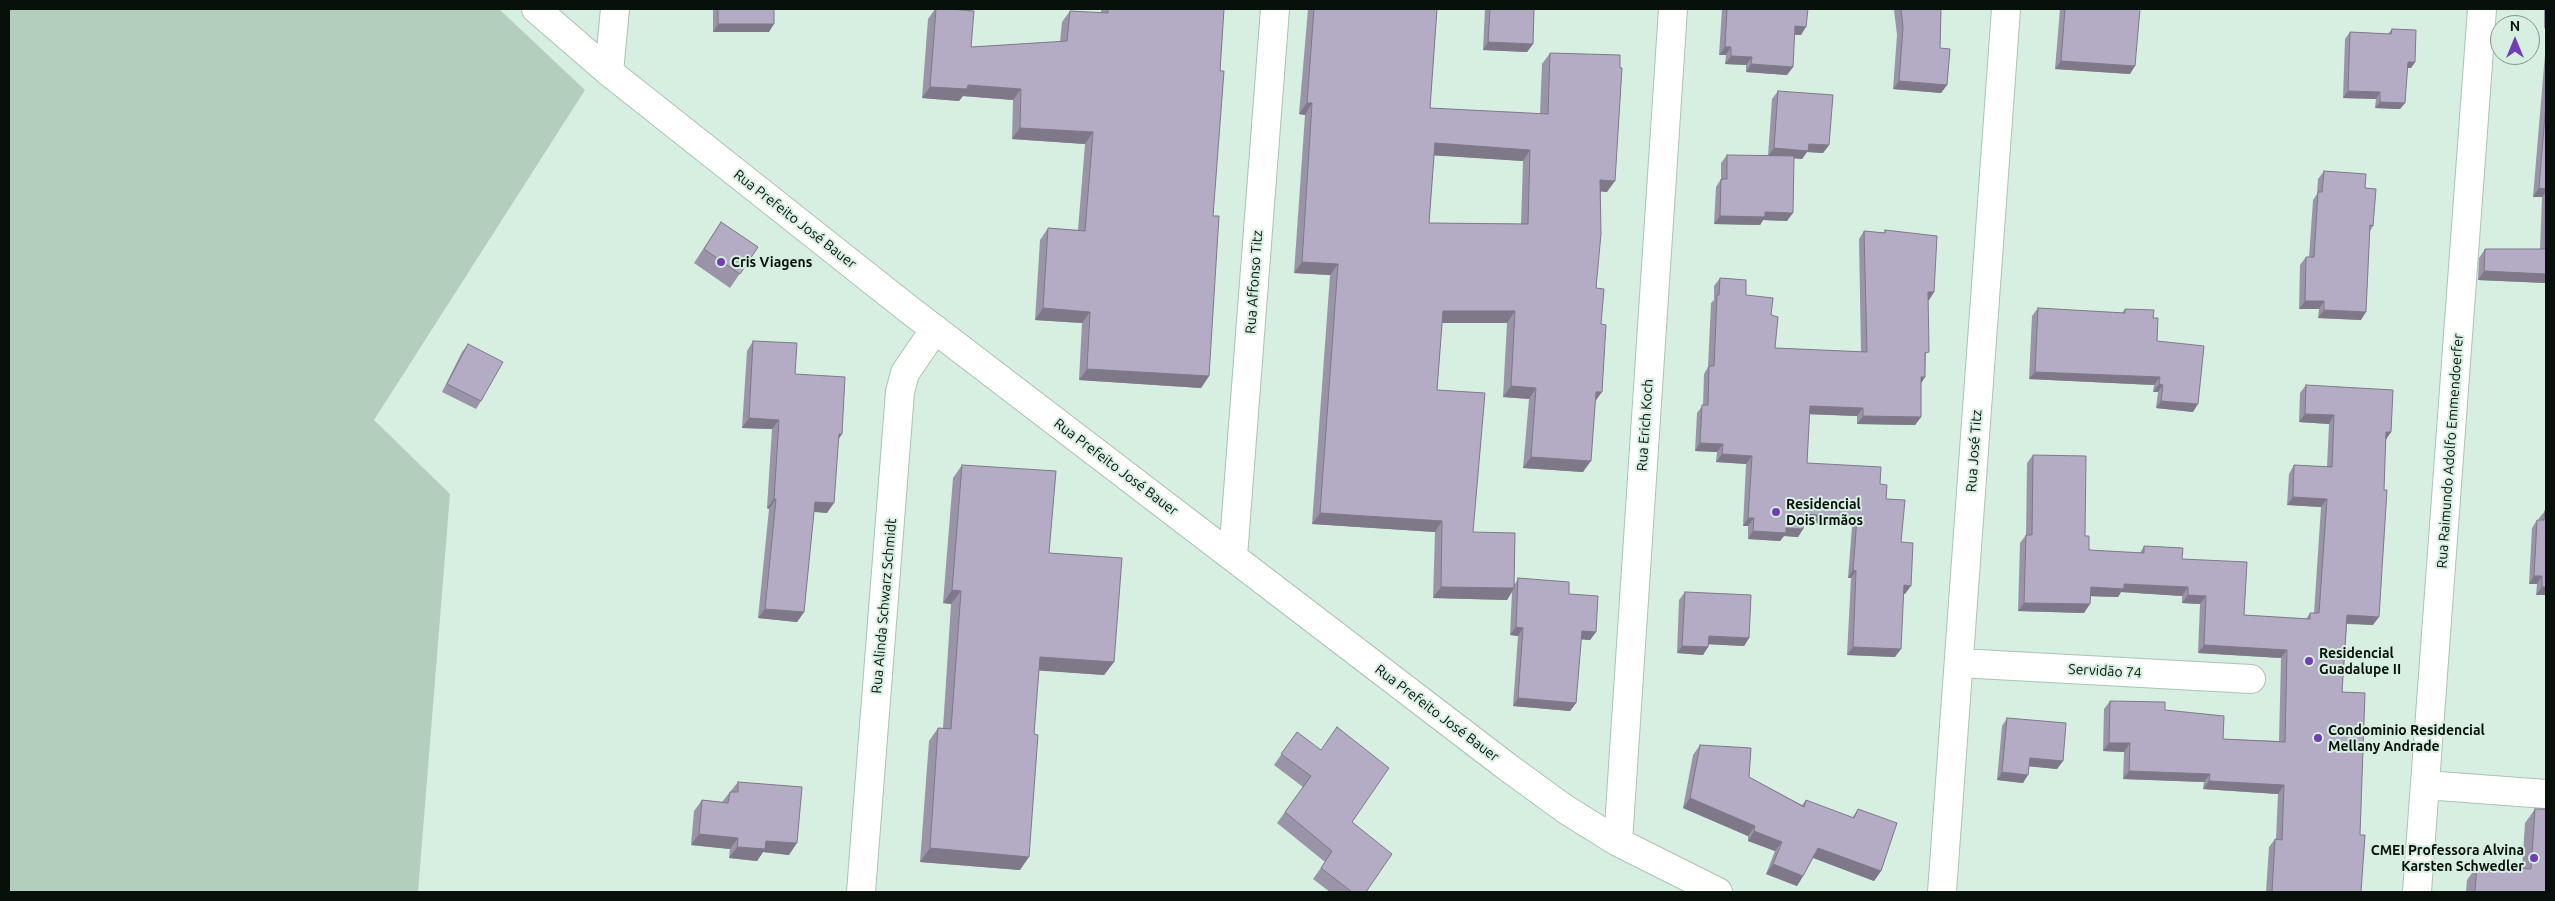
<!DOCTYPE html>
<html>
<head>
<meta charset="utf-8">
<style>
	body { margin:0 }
	#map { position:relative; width:2555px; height:901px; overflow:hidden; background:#d6efe0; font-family:Ubuntu,sans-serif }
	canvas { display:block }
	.frame { position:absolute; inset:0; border:10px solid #08100b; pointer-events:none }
	.north { position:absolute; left:2490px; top:15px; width:50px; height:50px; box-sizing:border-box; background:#d6efe0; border:1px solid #84968b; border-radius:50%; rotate:0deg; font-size:14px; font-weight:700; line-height:20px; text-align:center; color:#08100b }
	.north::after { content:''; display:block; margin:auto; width:18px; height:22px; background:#723eb5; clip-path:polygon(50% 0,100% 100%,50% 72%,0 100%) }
</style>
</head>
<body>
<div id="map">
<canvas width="2555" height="901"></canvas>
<div class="frame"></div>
<div class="north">N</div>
</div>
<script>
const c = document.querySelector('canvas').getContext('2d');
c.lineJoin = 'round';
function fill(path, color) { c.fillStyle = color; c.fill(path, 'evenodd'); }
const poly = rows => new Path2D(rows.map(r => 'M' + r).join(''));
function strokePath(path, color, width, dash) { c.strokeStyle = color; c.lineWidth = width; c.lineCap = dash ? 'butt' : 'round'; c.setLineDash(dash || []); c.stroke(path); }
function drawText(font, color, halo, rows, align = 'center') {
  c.font = font + ' Ubuntu,sans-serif'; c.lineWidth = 4; c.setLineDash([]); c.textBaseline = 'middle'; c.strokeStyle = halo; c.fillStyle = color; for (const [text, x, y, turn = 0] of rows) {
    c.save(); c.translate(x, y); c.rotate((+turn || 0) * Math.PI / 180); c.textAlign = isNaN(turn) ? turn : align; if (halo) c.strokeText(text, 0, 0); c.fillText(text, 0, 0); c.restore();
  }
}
const green = poly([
	[9,9,499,9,585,90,374,420,450,494,418,892,9,892]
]);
const minor = poly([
	[536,9,609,72,907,308,1506,766,1565,809,1618,842,1718,892],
	[609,72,615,9],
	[1233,556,1275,9],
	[1959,663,2251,679],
	[2425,785,2546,794],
	[1618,842,1673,9],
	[861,892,900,392,905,373,935,329],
	[1942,892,2006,9],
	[2417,892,2482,9]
]);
const wall = poly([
	[713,9,774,9,769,32,713,32],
	[935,9,950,9,971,47,1060,42,1062,22,1070,11,1101,13,1101,9,1224,9,1220,71,1213,216,1209,376,1201,388,1079,380,1082,323,1035,320,1040,240,1048,228,1078,230,1085,144,1012,139,1013,100,963,96,959,101,922,98,928,19],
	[1308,9,1437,9,1430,108,1540,114,1542,64,1550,53,1607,192,1601,191,1596,288,1595,402,1583,472,1523,468,1529,399,1503,397,1507,323,1442,323,1437,390,1473,532,1515,584,1518,578,1569,594,1596,632,1590,640,1581,639,1576,703,1570,711,1513,706,1518,636,1510,635,1512,592,1507,600,1433,598,1435,532,1312,524,1330,275,1294,273,1305,115,1299,114],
	[1434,155,1523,161,1521,224,1429,223],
	[1485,9,1534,9,1533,44,1527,52,1483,50],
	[1722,9,1808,9,1801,35,1794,35,1793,67,1787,75,1746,72,1746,65,1725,64,1726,55,1719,55],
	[1884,9,1941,9,1940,48,1947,85,1941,93,1893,89,1897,35,1894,10],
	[2060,9,2140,9,2130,74,2055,69],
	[2544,9,2546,9,2546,29,2544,28],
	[2392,29,2415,62,2411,68,2407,68,2405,103,2400,109,2375,108,2376,99,2343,98,2345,39,2350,32,2388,34],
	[2546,42,2546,283,2478,280,2479,258,2485,249,2540,249,2542,197,2533,197],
	[1778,91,1829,145,1823,153,1807,152,1802,159,1794,158,1787,221,1763,220,1760,225,1714,224,1716,187,1721,179,1721,163,1727,155,1768,156,1772,99],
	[2324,171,2365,188,2373,226,2370,231,2361,320,2318,318,2319,309,2299,309,2300,265,2306,257,2309,257,2313,200,2317,194,2318,179],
	[721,222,758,247,730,288,694,263],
	[1885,230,1934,292,1929,300,1928,300,1925,377,1921,383,1921,417,1915,425,1857,424,1857,416,1809,414,1807,463,1880,484,1886,499,1901,542,1905,594,1903,594,1895,657,1847,655,1851,578,1848,578,1852,526,1804,522,1803,529,1798,537,1784,536,1780,541,1748,539,1748,526,1743,526,1746,464,1716,462,1717,452,1695,451,1697,413,1703,405,1704,374,1708,367,1711,303,1714,300,1714,286,1720,278,1746,295,1771,315,1775,348,1861,352,1859,239,1864,231,1884,233],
	[2038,308,2122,313,2125,309,2153,318,2157,341,2193,412,2156,408,2158,392,2153,392,2154,385,2029,379,2032,316],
	[753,341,795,374,838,440,827,513,814,512,804,612,797,622,758,618,769,509,767,508,772,429,742,428,747,351],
	[468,344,481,401,476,409,442,392,462,352],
	[2306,385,2391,432,2386,439,2373,625,2347,624,2342,692,2360,835,2361,892,2266,892,2269,847,2275,839,2276,839,2278,794,2203,789,2204,782,2123,779,2124,752,2103,751,2104,709,2110,701,2165,710,2223,739,2279,741,2281,658,2198,653,2200,604,2182,603,2182,596,2121,592,2118,597,2091,596,2084,613,2018,611,2020,543,2026,535,2027,463,2033,455,2085,536,2089,550,2140,553,2144,546,2182,559,2244,615,2306,619,2310,613,2314,613,2321,507,2287,505,2289,474,2294,465,2327,467,2329,424,2299,422,2300,393],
	[962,465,1049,553,1114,662,1104,675,1039,670,1020,870,920,862,929,741,938,728,943,728,951,604,943,603,953,478],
	[2545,511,2546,595,2536,595,2537,584,2529,584,2532,528,2537,520,2539,520,2539,518],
	[1685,592,1749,638,1744,646,1708,644,1708,647,1703,655,1677,653,1679,600],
	[2007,718,2063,761,2057,769,2029,766,2023,783,1997,780,2002,726],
	[1297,732,1352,822,1366,892,1330,892,1313,879,1325,862,1277,823,1303,787,1274,765],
	[1700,745,1749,777,1802,805,1806,800,1852,818,1858,809,1881,871,1874,881,1813,858,1803,876,1797,886,1766,874,1775,851,1748,841,1748,836,1683,808,1693,755],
	[738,782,789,855,763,852,757,861,729,858,730,849,691,845,694,811,702,800,722,802],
	[2535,809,2546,892,2466,892,2467,880,2477,866,2522,869,2525,823]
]);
const shadedWall = poly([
	[718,24,774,24,769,32,713,32],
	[1795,26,1806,27,1801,35,1789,34],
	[1488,42,1533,44,1527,52,1483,50],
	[1725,47,1731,47,1726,55,1719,55],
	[1731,56,1752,57,1746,65,1725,64],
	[2061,61,2135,66,2130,74,2055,69],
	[2408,62,2415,62,2411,68,2403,68],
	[1751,64,1793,67,1787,75,1746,72],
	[1899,81,1947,85,1941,93,1893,89],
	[968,85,1021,89,1013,100,963,96,959,101,922,98,930,87],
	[2348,91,2380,92,2376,99,2343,98],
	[2380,102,2405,103,2400,109,2375,108],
	[1307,103,1312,103,1305,115,1299,114],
	[1020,128,1093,132,1085,144,1012,139],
	[1435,143,1530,150,1523,161,1427,155],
	[1809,144,1829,145,1823,153,1807,152,1802,159,1768,156,1774,148],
	[1600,180,1615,181,1607,192,1593,191],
	[2539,188,2546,189,2546,192,2542,197,2533,197],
	[1765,212,1793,213,1787,221,1763,220,1760,225,1714,224,1720,216],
	[1302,262,1338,264,1330,275,1294,273],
	[2484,271,2546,274,2546,283,2478,280],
	[1928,292,1934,292,1929,300,1922,300],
	[2305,301,2324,301,2319,309,2299,309],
	[1043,308,1090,312,1082,323,1035,320],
	[2324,310,2366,312,2361,320,2318,318],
	[1443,311,1515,311,1507,323,1435,323],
	[1087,369,1209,376,1201,388,1079,380],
	[2035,372,2160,377,2154,385,2029,379],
	[1921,377,1925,377,1920,385],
	[2159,384,2163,385,2158,392,2153,392],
	[1511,386,1536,388,1529,399,1503,397],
	[1596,392,1602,392,1594,403],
	[2161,401,2198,404,2193,412,2156,408],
	[1810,406,1863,408,1857,416,1804,414],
	[2305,414,2334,415,2329,424,2299,422],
	[1863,416,1921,417,1915,425,1857,424],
	[749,418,779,420,772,429,742,428],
	[2386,432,2391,432,2385,441],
	[839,434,842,434,836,443],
	[1700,443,1723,444,1717,452,1695,451],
	[1722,454,1752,456,1746,464,1716,462],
	[1531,457,1591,461,1583,472,1523,468],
	[2293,497,2327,499,2321,507,2287,505],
	[774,499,776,499,769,509,767,508],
	[815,502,834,503,827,513,808,511],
	[1320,513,1442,521,1435,532,1312,524],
	[1804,514,1857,518,1852,526,1799,522],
	[1748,518,1754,518,1748,526,1743,526],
	[1786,528,1803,529,1798,537,1784,536,1780,541,1748,539,1753,531],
	[1853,570,1856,571,1851,578,1848,578],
	[2534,576,2542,576,2537,584,2529,584],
	[2124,584,2188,587,2182,596,2121,592,2118,597,2085,596,2091,587],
	[1904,585,1911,586,1905,594,1898,593],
	[1441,587,1514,588,1507,600,1433,598],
	[2542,587,2546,587,2546,595,2536,595],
	[952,590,961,591,951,604,943,603],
	[2188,595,2206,596,2200,604,2182,603],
	[2024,603,2090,604,2084,613,2018,611],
	[765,609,804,612,797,622,758,618],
	[2347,615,2379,617,2373,625,2341,623],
	[1516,627,1523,628,1518,636,1510,635],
	[1582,631,1596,632,1590,640,1576,639],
	[1709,636,1749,638,1744,646,1703,644],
	[2204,645,2287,650,2281,658,2198,653],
	[1682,646,1708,647,1703,655,1677,653],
	[1853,647,1901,649,1895,657,1847,655],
	[1040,657,1114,662,1104,675,1031,670],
	[1518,698,1576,703,1570,711,1513,706],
	[2109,743,2130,743,2124,752,2103,751],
	[2030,758,2063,761,2057,769,2025,766],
	[2129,771,2210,774,2204,782,2123,779],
	[2002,772,2028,775,2023,783,1997,780],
	[2209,781,2284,785,2278,794,2203,789],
	[1690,798,1755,826,1748,836,1683,808],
	[1754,831,1782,842,1775,851,1748,841],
	[699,834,738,838,730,849,691,845],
	[766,841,797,843,789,855,763,852,757,861,729,858,737,847],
	[930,848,1029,857,1020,870,920,862],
	[1818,848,1881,871,1874,881,1811,857],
	[1773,864,1803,876,1797,886,1766,874]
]);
const building = poly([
	[718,9,774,9,774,24,718,24,718,9],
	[936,9,950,9,974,11,971,47,1067,41,1070,11,1108,13,1108,9,1224,9,1220,71,1224,71,1213,216,1219,216,1209,376,1087,369,1090,312,1043,308,1048,228,1085,231,1093,132,1020,128,1021,89,968,85,967,89,930,87,936,9],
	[1314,9,1437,9,1430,108,1548,114,1550,53,1620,55,1620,68,1622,68,1615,181,1600,180,1601,234,1596,288,1604,289,1601,324,1606,325,1602,392,1596,392,1591,461,1531,457,1536,388,1511,386,1515,311,1443,311,1437,390,1485,393,1473,532,1515,533,1514,588,1441,587,1442,521,1320,513,1338,264,1302,262,1312,103,1307,103,1314,9],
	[1435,143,1530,150,1528,224,1429,223,1435,143],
	[1490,9,1534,9,1533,44,1488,42,1490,9],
	[1727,9,1808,9,1806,27,1795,26,1793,67,1751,64,1752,57,1731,56,1731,47,1725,47,1727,9],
	[1901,9,1941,9,1940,48,1950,49,1947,85,1899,81,1903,27,1901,9],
	[2065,9,2140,9,2135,66,2061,61,2065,9],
	[2392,29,2416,30,2415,62,2408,62,2405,103,2380,102,2380,92,2348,91,2350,32,2391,34,2392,29],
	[1778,91,1833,95,1829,145,1809,144,1808,151,1774,148,1778,91],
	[2546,103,2546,189,2539,188,2546,103],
	[1727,155,1794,156,1793,213,1765,212,1765,217,1720,216,1721,179,1727,179,1727,155],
	[2324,171,2366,174,2365,188,2376,189,2373,226,2370,225,2366,312,2324,310,2324,301,2305,301,2306,257,2314,257,2318,192,2322,192,2324,171],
	[721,222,758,247,740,274,704,249,721,222],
	[1885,230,1937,236,1934,292,1928,292,1929,352,1925,353,1925,377,1921,377,1921,417,1863,416,1863,408,1810,406,1807,463,1881,467,1880,484,1887,485,1886,499,1905,500,1901,542,1913,543,1911,586,1904,585,1901,649,1853,647,1856,571,1853,570,1857,518,1804,514,1803,529,1786,528,1786,533,1753,531,1754,518,1748,518,1752,456,1722,454,1723,444,1700,443,1702,405,1708,405,1709,366,1714,366,1717,295,1719,295,1720,278,1746,280,1746,295,1773,298,1771,315,1778,317,1775,348,1867,352,1864,231,1885,233,1885,230],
	[2546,246,2546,274,2484,271,2485,249,2546,249,2546,246],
	[2038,308,2125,313,2125,309,2154,310,2153,318,2158,318,2157,341,2204,346,2198,404,2161,401,2163,385,2159,384,2160,377,2035,372,2038,308],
	[753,341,797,343,795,374,845,377,842,434,839,434,834,503,815,502,804,612,765,609,776,499,774,499,779,420,749,418,753,341],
	[468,344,503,362,481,401,447,384,468,344],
	[2306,385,2393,390,2391,432,2386,432,2384,490,2387,490,2379,617,2347,615,2342,692,2365,693,2360,835,2365,835,2361,892,2272,892,2275,839,2282,840,2284,785,2209,781,2210,774,2129,771,2130,743,2109,743,2110,701,2165,702,2165,710,2224,716,2223,739,2285,742,2287,650,2204,645,2206,596,2188,595,2188,587,2124,584,2124,589,2091,587,2090,604,2024,603,2026,535,2032,535,2033,455,2086,456,2085,536,2089,536,2089,550,2144,553,2144,546,2183,548,2182,559,2247,562,2244,615,2310,619,2310,613,2319,613,2327,499,2293,497,2294,465,2332,467,2334,415,2305,414,2306,385],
	[962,465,1056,471,1049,553,1122,558,1114,662,1040,657,1034,734,1038,735,1029,857,930,848,938,728,951,729,961,591,952,590,962,465],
	[2545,511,2546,511,2546,587,2542,587,2542,576,2534,576,2537,520,2544,520,2545,511],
	[1518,578,1569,582,1569,594,1598,596,1596,632,1582,631,1576,703,1518,698,1523,628,1516,627,1518,578],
	[1685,592,1751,595,1749,638,1709,636,1708,647,1682,646,1685,592],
	[2007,718,2066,723,2063,761,2030,758,2028,775,2002,772,2007,718],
	[1337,727,1389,768,1352,822,1392,854,1366,892,1352,892,1321,868,1332,851,1285,812,1311,776,1281,754,1297,732,1321,750,1337,727],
	[1700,745,1751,748,1749,777,1804,807,1806,800,1854,818,1858,809,1897,823,1881,871,1818,848,1803,876,1773,864,1782,842,1754,831,1755,826,1690,798,1700,745],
	[738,782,802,787,797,843,766,841,765,849,737,847,738,838,699,834,702,800,728,803,730,792,738,792,738,782],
	[2535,809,2546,809,2546,892,2475,892,2477,866,2531,869,2535,809]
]);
const markers = [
	[721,262,5,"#723eb5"],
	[1776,512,5,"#723eb5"],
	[2309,661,5,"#723eb5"],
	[2318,738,5,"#723eb5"],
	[2534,858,5,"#723eb5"]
];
const streetNames = [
	["Rua Prefeito José Bauer",795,219,38],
	["Rua Affonso Titz",1254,282,-86],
	["Rua Erich Koch",1645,425,-86],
	["Rua José Titz",1974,451,-86],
	["Rua Raimundo Adolfo Emmendoerfer",2450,451,-86],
	["Rua Prefeito José Bauer",1116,467,37],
	["Rua Alinda Schwarz Schmidt",884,606,-85],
	["Servidão 74",2105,671,3],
	["Rua Prefeito José Bauer",1437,713,37]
];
const poiNames = [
	["Cris Viagens",731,262],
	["Residencial",1786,504],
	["Dois Irmãos",1786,520],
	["Residencial",2319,653],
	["Guadalupe II",2319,669],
	["Condominio Residencial",2328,730],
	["Mellany Andrade",2328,746],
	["CMEI Professora Alvina",2524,850,"right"],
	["Karsten Schwedler",2524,866,"right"]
];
fill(green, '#b3cebd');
strokePath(minor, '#abc3b4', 30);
strokePath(minor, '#fff', 28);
fill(wall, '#9b94a9');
fill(shadedWall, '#7e7889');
fill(building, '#b4acc4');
strokePath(building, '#7e7889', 1);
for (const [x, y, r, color] of markers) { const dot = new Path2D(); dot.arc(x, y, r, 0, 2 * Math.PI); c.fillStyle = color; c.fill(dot); strokePath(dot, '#d6efe0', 2); }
drawText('14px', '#08100b', '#d6efe0', streetNames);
drawText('bold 14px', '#08100b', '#d6efe0', poiNames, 'left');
</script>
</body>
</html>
